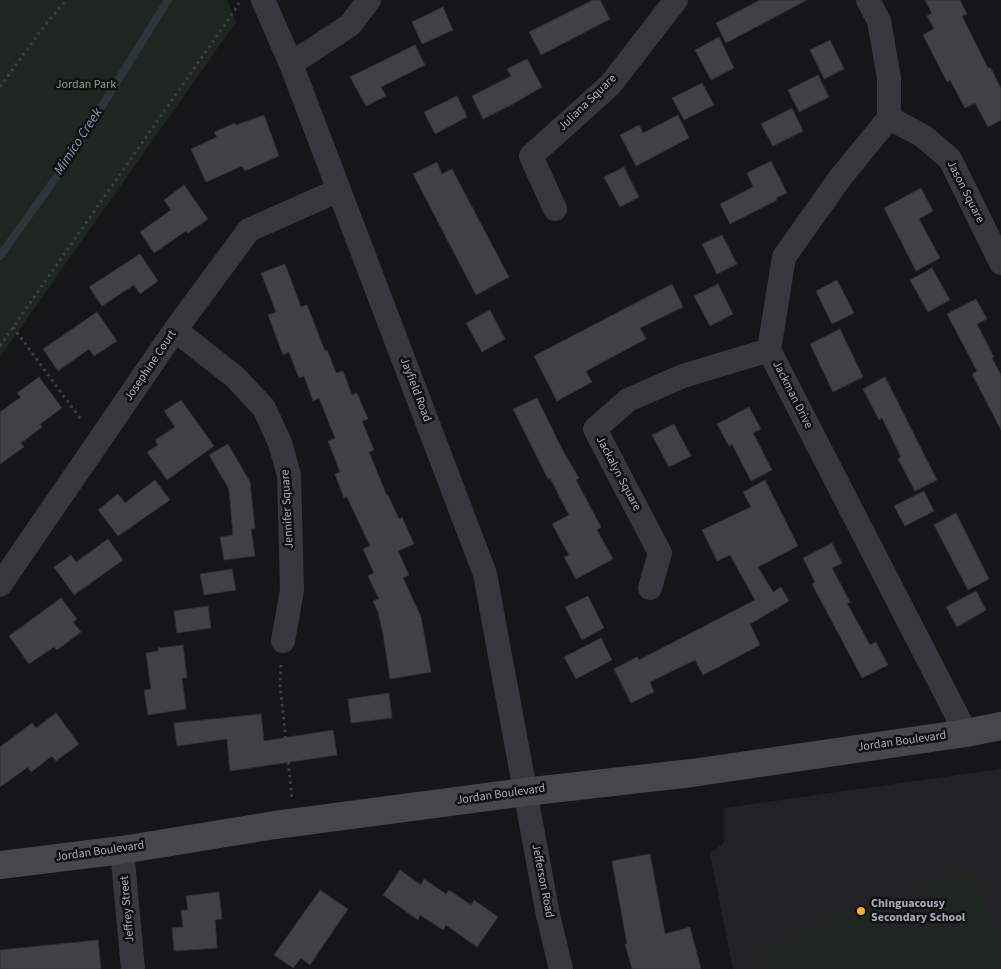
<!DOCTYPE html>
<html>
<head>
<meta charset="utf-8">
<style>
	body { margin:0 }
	canvas { display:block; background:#161618 }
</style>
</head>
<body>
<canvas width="1001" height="969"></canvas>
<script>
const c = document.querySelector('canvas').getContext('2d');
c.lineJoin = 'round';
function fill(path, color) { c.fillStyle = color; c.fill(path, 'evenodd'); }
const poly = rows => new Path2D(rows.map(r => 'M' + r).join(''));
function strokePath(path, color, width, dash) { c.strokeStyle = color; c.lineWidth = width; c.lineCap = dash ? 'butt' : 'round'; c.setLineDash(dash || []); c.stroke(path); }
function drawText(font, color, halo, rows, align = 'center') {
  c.font = font + ' "Source Sans 3",sans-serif'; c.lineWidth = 5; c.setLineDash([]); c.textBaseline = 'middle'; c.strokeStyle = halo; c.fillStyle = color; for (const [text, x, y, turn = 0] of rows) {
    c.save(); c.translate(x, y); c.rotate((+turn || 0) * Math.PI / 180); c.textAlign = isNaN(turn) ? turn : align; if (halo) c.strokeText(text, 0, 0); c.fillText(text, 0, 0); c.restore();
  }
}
const built = poly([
	[1001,769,1001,969,733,969,710,853,724,843,724,808]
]);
const green = poly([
	[0,0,227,0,236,22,0,357],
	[972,872,1001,948,1001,969,766,969,760,952]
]);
const stream = poly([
	[0,256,65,165,168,0]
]);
const building = poly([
	[593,0,600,0,610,19,541,55,529,32,593,0],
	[760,0,807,0,726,43,716,23,760,0],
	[925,0,960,0,967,14,962,16,988,68,990,67,1001,88,1001,120,988,127,975,103,965,108,950,80,947,82,923,35,934,29,927,16,932,13,925,0],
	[443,7,453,30,422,44,412,22,443,7],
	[719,37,734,68,711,80,695,50,719,37],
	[830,40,844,69,824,79,810,50,830,40],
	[415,45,425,65,381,87,386,96,366,106,350,77,415,45],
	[527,59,542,87,513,104,483,119,472,96,511,76,507,69,527,59],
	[818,75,829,97,799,112,788,90,818,75],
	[702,83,714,105,684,120,672,98,702,83],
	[457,96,467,117,435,134,424,112,457,96],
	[792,108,803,131,773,146,761,124,792,108],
	[264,115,279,156,245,171,242,166,206,182,191,149,217,137,214,132,235,123,236,125,264,115],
	[678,115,689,138,636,166,620,135,639,125,643,133,678,115],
	[771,161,787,193,776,198,777,200,730,224,720,204,753,187,747,173,771,161],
	[437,162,442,174,452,169,509,277,476,295,413,174,437,162],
	[624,167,639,197,620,207,604,177,624,167],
	[184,185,208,219,188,233,186,231,154,253,140,232,171,210,164,200,184,185],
	[921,188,933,211,919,219,940,258,916,271,884,208,921,188],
	[722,235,737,264,717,274,702,244,722,235],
	[140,254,158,281,140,294,134,285,102,306,89,287,140,254],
	[285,264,301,307,307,305,325,351,327,350,336,373,343,371,352,395,357,393,368,419,362,421,374,450,369,452,387,496,388,495,399,519,402,517,414,544,398,551,409,575,403,578,421,617,431,672,390,679,383,634,378,612,373,601,379,599,368,576,374,573,363,549,370,546,347,497,344,498,335,474,340,472,328,441,335,438,319,398,313,401,304,376,299,378,289,352,283,355,268,315,276,312,261,273,285,264],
	[932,268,950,300,928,312,910,280,932,268],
	[837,280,854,313,832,324,816,291,837,280],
	[672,284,683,307,640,328,646,339,586,371,592,382,557,401,534,356,672,284],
	[718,284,733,314,710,326,694,296,718,284],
	[976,299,987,319,977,324,994,357,992,358,1001,375,1001,430,972,374,977,371,947,314,976,299],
	[490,310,505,339,482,352,466,323,490,310],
	[97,312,117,341,94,356,89,349,58,371,43,349,97,312],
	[840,329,863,377,833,392,810,344,840,329],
	[39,377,62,408,40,424,42,427,21,443,24,447,0,464,0,412,21,397,17,393,39,377],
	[885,377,937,480,915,491,898,459,901,457,882,418,879,420,863,389,885,377],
	[537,398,562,449,579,478,576,480,601,527,597,530,613,559,576,579,564,557,569,555,552,524,569,515,550,478,548,479,513,409,537,398],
	[181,400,214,446,167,480,147,452,158,445,155,440,175,427,164,411,181,400],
	[749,407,761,429,753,433,772,470,751,481,732,444,729,446,717,424,749,407],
	[674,424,691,456,669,467,652,435,674,424],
	[228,444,250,482,255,528,251,529,255,556,224,560,220,537,233,535,229,489,209,455,228,444],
	[155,480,170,500,118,536,98,510,118,494,125,503,155,480],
	[765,480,798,546,758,567,773,592,781,587,789,601,750,624,760,645,703,675,695,660,650,682,654,692,631,703,614,669,637,657,639,660,755,600,730,555,717,561,702,530,751,507,743,492,765,480],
	[924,491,934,511,905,526,894,506,924,491],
	[956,513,989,579,968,590,934,525,956,513],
	[108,539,123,560,74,595,54,567,71,555,76,562,108,539],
	[832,543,842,563,832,568,850,602,847,603,870,645,876,642,888,665,862,678,812,584,815,582,803,558,832,543],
	[232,569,236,590,204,595,200,574,232,569],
	[976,591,986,610,957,627,946,607,976,591],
	[588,596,604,628,582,640,565,607,588,596],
	[61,598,77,619,73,622,81,632,57,650,54,647,29,664,9,636,61,598],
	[208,606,211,628,177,633,174,611,208,606],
	[601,638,612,660,576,679,564,657,601,638],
	[183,645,187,678,182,678,186,709,148,715,144,690,151,689,146,653,158,651,158,648,183,645],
	[389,693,392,718,351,723,348,699,389,693],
	[56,713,79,744,56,761,52,756,31,772,28,767,0,787,0,747,32,723,36,728,56,713],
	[261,714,264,741,333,730,337,755,230,771,227,739,177,746,174,723,261,714],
	[650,854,665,934,690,927,701,969,632,969,625,944,627,944,612,861,650,854],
	[400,870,421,885,424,879,446,894,449,890,471,905,474,900,498,917,477,947,446,925,443,930,420,915,418,920,383,895,400,870],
	[320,890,348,909,310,965,301,958,293,968,274,955,320,890],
	[219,892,222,919,215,920,217,948,174,951,172,928,183,927,181,910,188,910,186,896,219,892],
	[98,940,101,969,0,969,0,950,98,940]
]);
const path = poly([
	[0,87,45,25,66,0],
	[13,327,82,421],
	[0,346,235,10,239,3],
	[281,665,280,685,292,798]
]);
const street = poly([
	[263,0,291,64,485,574,548,915,561,969],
	[868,0,879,21,889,78,889,118,840,178,784,257,769,350,966,733],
	[291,64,350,25,369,0],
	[889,118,923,136,950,159,1001,263],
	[555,209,531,156,610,85,676,0],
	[175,330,235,377,264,408,280,443,289,475,292,590,283,641],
	[0,585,175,330,249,230,339,190],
	[650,588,660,553,595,429,628,400,683,376,769,350],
	[122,850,133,969]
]);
const secondary = poly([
	[0,865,122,850,275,825,525,792,692,773,966,733,1001,726]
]);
const markers = [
	[861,911,5,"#f2b134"]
];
const parkNames = [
	["Jordan Park",86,85]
];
const streetNames = [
	["Juliana Square",588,103,-44],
	["Jason Square",965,192,63],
	["Josephine Court",151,366,-56],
	["Jayfield Road",415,390,69],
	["Jackman Drive",792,395,63],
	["Jackalyn Square",618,474,62],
	["Jennifer Square",288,509,-93],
	["Jordan Boulevard",902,742,-8],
	["Jordan Boulevard",501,795,-8],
	["Jordan Boulevard",100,852,-8],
	["Jefferson Road",542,881,79],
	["Jeffrey Street",128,909,-95]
];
const poiNames = [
	["Chinguacousy",871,904],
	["Secondary School",871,918]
];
const waterNames = [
	["Mimico Creek",79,142,-57]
];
fill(built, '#222225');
fill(green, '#1e261f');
strokePath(stream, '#2c353c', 8);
fill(building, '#404145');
strokePath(building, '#303034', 1);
strokePath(path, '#3d3f44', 3, [2.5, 4]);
strokePath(street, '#37383d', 24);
strokePath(secondary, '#45474d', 28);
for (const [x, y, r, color] of markers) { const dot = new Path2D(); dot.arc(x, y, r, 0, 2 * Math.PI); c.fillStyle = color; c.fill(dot); strokePath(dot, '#111113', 2); }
drawText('12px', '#7fa381', '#111113', parkNames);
drawText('12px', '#a8adb8', '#111113', streetNames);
drawText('bold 12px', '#a8adb8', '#111113', poiNames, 'left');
drawText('italic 14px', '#7f9bb3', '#111113', waterNames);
</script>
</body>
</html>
